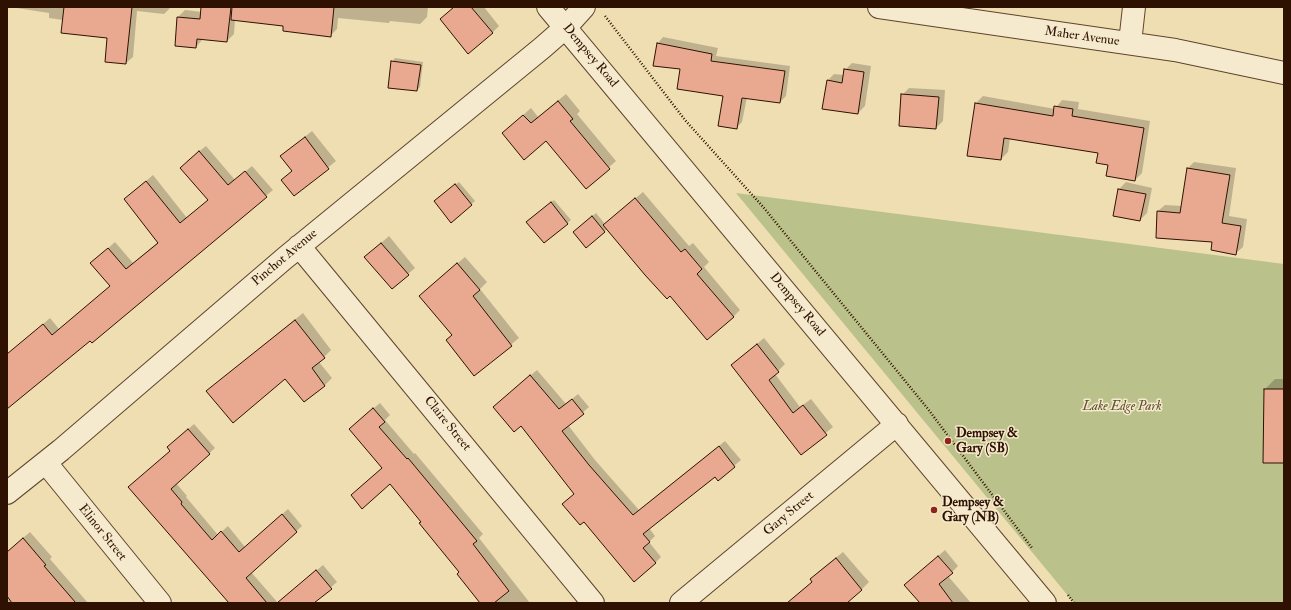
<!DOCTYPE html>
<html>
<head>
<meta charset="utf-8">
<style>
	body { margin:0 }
	#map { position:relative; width:1291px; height:610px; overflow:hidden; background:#efdeb2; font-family:"IM FELL Double Pica",serif }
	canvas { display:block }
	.frame { position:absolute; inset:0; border:8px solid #2e1100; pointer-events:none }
</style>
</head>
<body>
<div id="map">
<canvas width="1291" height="610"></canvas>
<div class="frame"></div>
</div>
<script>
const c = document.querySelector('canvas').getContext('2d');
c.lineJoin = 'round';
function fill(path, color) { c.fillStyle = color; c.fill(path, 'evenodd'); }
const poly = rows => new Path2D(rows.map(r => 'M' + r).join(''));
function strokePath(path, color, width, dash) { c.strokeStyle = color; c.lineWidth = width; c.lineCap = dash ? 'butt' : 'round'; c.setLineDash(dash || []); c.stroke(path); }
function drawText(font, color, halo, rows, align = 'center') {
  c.font = font + ' "IM FELL Double Pica",serif'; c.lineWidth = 3; c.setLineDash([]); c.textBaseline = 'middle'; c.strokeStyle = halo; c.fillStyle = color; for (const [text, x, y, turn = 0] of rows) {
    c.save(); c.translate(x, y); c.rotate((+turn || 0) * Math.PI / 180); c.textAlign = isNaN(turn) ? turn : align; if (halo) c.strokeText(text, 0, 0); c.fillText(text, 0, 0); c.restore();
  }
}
const green = poly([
	[736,193,1284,264,1284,603,1074,603]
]);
const shadow = poly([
	[10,7,171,7,164,14,137,11,133,57,126,63,108,37,63,20,49,18,49,13],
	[202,7,428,7,427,17,420,24,390,21,389,23,338,18,337,29,330,36,285,25,235,20,234,34,227,41,203,39,196,47,178,17,185,10,202,12],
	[454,7,484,7,499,26,492,33,441,19],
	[663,37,718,48,716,56,790,66,786,96,780,102,747,97,742,122,736,128,724,95,681,69,654,65,658,43],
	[395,58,423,62,420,87,417,90,392,62],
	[852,63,871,66,865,106,858,113,827,81,834,74,844,75,845,70],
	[909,88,945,90,943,121,936,128,900,125,902,95],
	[566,94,580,111,577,114,616,161,586,187,546,140,503,133,531,108,538,117],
	[983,96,1055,109,1062,100,1079,102,1078,109,1150,121,1142,173,1135,180,1109,165,1099,152,1010,138,1008,152,1001,159,976,103],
	[312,131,336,161,294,195,292,171,281,156],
	[206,146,235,180,252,166,273,190,7,407,7,355,50,318,59,329,111,286,98,257,115,242,133,263,158,242,125,199,153,175,187,218,209,200,187,161],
	[1194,162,1236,168,1229,216,1247,219,1243,247,1236,253,1158,211,1165,205,1182,206,1187,169],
	[459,182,475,201,451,221,438,198],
	[1126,182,1152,188,1147,213,1140,220,1119,189],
	[643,192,689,246,693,243,709,262,704,267,740,310,733,317,670,295,607,229,586,246,578,228,596,213,605,224],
	[554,200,571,220,544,242,531,218],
	[389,236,415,268,408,274,365,257],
	[465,257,487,282,480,289,519,338,474,375,427,289],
	[303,313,331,350,319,362,332,378,325,385,304,401,286,377,207,391],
	[764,338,785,364,775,374,800,407,811,399,833,427,801,453,732,365],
	[537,370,566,404,578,394,589,407,568,425,595,460,639,510,725,441,741,460,718,479,716,476,649,528,655,536,649,542,661,557,655,563,575,494,521,425,500,401],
	[1275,379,1284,379,1284,462,1265,389],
	[380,403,390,415,385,420,414,454,415,453,483,534,479,538,530,603,482,603,461,572,383,468,356,423],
	[194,424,215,448,176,483,187,496,186,497,218,535,228,526,245,547,288,509,302,526,251,572,278,603,323,565,337,582,313,603,230,603,160,520,174,442],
	[30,532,52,557,50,559,88,603,7,603,7,552],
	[945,550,958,566,948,576,971,603,921,603,905,585],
	[843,552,869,582,862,589,845,603,787,603,813,581,818,572]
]);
const building = poly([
	[64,7,132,7,126,64,105,62,107,38,61,33,64,7],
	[201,7,231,7,227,42,197,39,196,48,175,46,177,17,200,19,201,7],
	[232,7,334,7,331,37,283,31,283,26,231,20,232,7],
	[454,7,471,7,493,33,468,54,440,19,454,7],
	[657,43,712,54,711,61,785,71,780,103,742,98,737,129,718,126,723,96,677,89,680,69,653,66,657,43],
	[391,61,421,65,417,91,388,88,391,61],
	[844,69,864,72,858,114,822,109,827,80,842,83,844,69],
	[901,94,939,97,936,129,899,126,901,94],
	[558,101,573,119,570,121,610,169,586,189,546,141,524,160,502,133,523,115,531,123,558,101],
	[975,103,1053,116,1054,106,1073,109,1072,116,1144,128,1135,181,1106,176,1108,165,1096,163,1098,153,1004,138,1001,160,967,156,975,103],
	[305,137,329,169,294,196,281,180,292,171,280,156,305,137],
	[199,151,228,185,245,171,267,197,92,343,90,341,7,409,7,354,43,324,52,335,110,286,90,263,108,248,126,269,158,243,124,199,146,181,180,223,208,200,180,168,199,151],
	[1187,168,1230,175,1222,223,1241,226,1236,255,1211,250,1212,242,1156,238,1157,211,1180,213,1187,168],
	[455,184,472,205,451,223,434,201,455,184],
	[1118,189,1146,194,1140,221,1113,216,1118,189],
	[635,198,681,252,685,249,702,269,697,274,734,317,707,340,670,296,667,299,645,275,603,225,635,198],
	[551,202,568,224,544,243,526,222,551,202],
	[592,216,605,232,586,248,573,232,592,216],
	[381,243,409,275,392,289,364,257,381,243],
	[457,263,480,290,473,296,512,346,474,376,446,340,452,335,419,296,457,263],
	[295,320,325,358,312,368,325,386,304,402,285,379,233,423,206,391,295,320],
	[757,344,779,372,769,380,793,413,803,405,827,435,801,455,731,365,757,344],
	[530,375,559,409,572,399,584,414,562,431,589,465,633,515,719,446,735,467,718,481,715,477,643,534,650,542,643,548,656,563,634,582,584,522,580,525,562,504,574,494,521,426,514,432,493,407,530,375],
	[1264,389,1284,389,1284,463,1263,463,1264,389],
	[373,408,385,422,379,427,407,459,408,458,477,541,473,544,509,591,494,603,480,603,457,574,459,572,419,523,421,522,390,484,362,509,351,495,382,468,349,429,373,408],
	[188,429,210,454,171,489,182,502,181,504,212,540,221,531,239,552,282,514,297,532,246,578,267,603,229,603,128,487,170,451,167,447,188,429],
	[23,538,46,565,44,566,76,603,12,603,7,596,7,552,23,538],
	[938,556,953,573,939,584,953,603,920,603,904,585,938,556],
	[836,558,862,590,847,603,787,603,812,582,810,579,836,558],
	[316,570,332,589,314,603,277,603,316,570]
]);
const path = poly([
	[605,16,685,120,764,208,928,409,1032,548],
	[1068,595,1074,603]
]);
const minor = poly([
	[548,7,1045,603],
	[879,7,1175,50,1284,73],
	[1130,43,1134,7],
	[299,246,593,603],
	[46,463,160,603],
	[7,493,61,450,285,258,542,48,566,27,584,7],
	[681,603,897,424]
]);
const markers = [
	[948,441,4,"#8f2418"],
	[934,510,4,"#8f2418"]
];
const streetNames = [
	["Maher Avenue",1082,37,8],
	["Dempsey Road",590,56,50],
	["Pinchot Avenue",285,258,-40],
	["Dempsey Road",797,305,50],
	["Claire Street",447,424,51],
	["Gary Street",789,514,-40],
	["Elinor Street",102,533,51]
];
const parkNames = [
	["Lake Edge Park",1122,407]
];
const poiNames = [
	["Dempsey &",956,434],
	["Gary (SB)",956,449],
	["Dempsey &",942,503],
	["Gary (NB)",942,518]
];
fill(green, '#bbc18a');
fill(shadow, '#0003');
fill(building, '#e9a991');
strokePath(building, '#2e1100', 1);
strokePath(minor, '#5e442c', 24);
strokePath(path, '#2e1100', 2.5, [1, 2]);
strokePath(minor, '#f5eacd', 22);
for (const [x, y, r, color] of markers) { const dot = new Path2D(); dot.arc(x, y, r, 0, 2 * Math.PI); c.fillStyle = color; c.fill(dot); strokePath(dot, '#f5eacd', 1.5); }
drawText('13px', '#2e1100', '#f5eacd', streetNames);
drawText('italic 13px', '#5f4f30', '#f5eacd', parkNames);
drawText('bold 13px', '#2e1100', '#f5eacd', poiNames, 'left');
</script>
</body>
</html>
